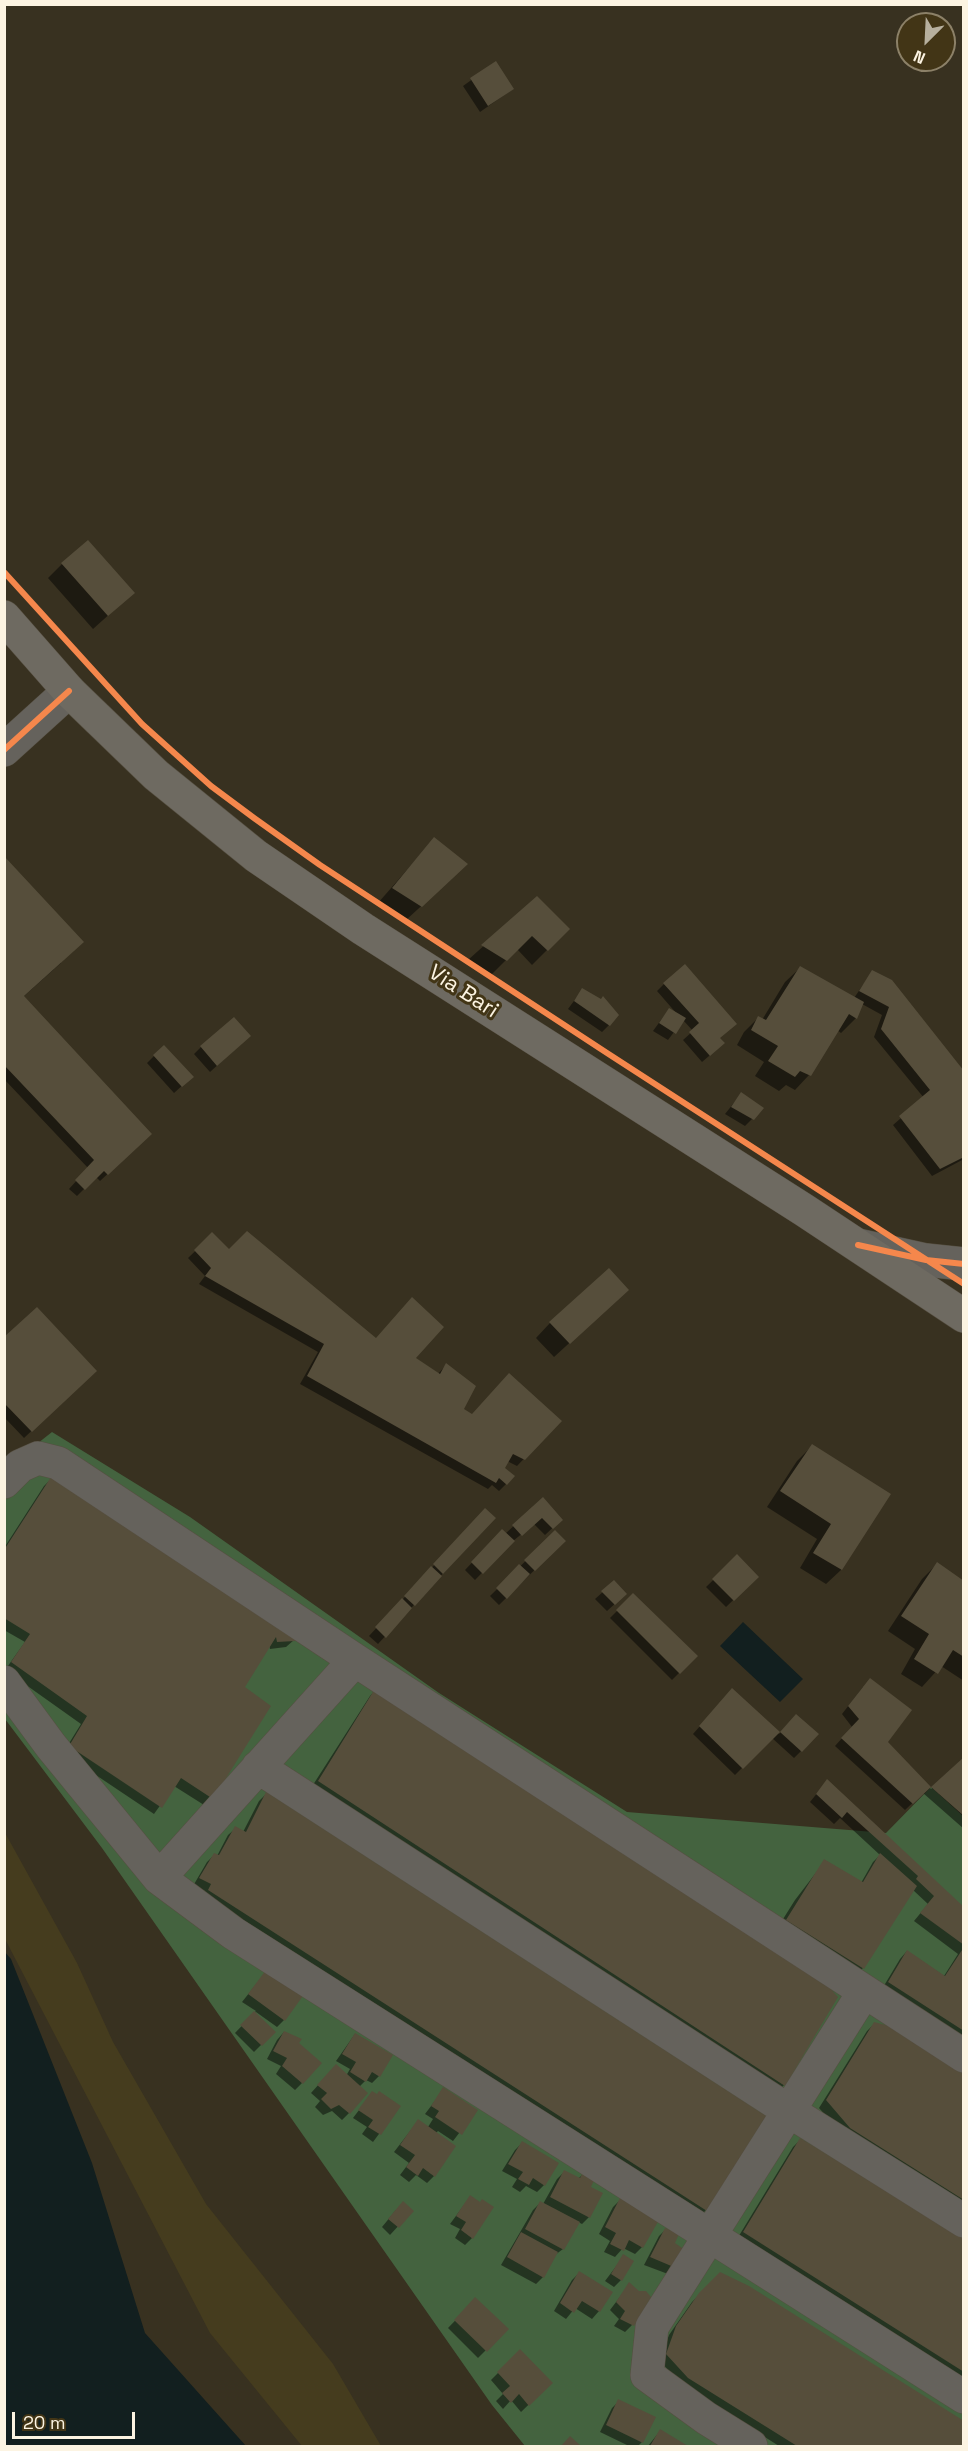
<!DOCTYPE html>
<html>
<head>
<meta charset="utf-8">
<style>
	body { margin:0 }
	#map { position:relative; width:968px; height:2451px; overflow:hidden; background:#383120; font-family:"Space Grotesk",sans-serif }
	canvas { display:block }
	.frame { position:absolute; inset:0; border:6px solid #fcf4e2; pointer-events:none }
	.north { position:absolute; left:896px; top:12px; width:60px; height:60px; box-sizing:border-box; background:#423516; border:2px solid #8c8168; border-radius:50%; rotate:204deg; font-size:16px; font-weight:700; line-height:24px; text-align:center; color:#fcf4e2 }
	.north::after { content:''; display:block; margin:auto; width:21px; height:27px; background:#b7b09e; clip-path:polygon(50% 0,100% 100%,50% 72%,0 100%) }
	.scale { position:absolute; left:12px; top:2412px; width:123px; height:27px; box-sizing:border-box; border:3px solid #fcf4e2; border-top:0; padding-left:8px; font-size:18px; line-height:21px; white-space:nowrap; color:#fcf4e2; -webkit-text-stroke:4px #423516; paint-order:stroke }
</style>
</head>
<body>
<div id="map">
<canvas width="968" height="2451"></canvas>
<div class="frame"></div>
<div class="north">N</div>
<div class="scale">20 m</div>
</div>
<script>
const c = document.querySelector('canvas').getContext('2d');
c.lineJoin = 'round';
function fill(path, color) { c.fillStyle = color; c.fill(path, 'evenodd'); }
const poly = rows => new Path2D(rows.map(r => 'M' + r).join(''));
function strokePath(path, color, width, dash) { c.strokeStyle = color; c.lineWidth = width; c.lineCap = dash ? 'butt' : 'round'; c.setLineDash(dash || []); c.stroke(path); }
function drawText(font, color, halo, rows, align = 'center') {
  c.font = font + ' "Space Grotesk",sans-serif'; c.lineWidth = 6; c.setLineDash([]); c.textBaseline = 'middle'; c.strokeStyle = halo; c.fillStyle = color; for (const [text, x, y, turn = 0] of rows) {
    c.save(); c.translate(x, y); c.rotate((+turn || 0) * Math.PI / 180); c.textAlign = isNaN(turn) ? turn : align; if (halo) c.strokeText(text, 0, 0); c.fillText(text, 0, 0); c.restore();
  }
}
const green = poly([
	[52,1432,190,1517,439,1693,627,1812,886,1833,931,1787,963,1816,963,2446,525,2446,492,2405,102,1848,5,1719,5,1469]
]);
const sand = poly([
	[4,1831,77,1963,113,2042,206,2204,333,2364,381,2446,302,2446,210,2333,5,1939]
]);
const water = poly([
	[743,1622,803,1679,780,1702,720,1646],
	[4,1951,11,1959,92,2163,145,2333,246,2446,5,2446]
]);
const shadow = poly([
	[495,63,513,89,480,112,463,86],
	[62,564,133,593,93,629,48,578],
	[434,839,452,878,406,920,378,903],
	[4,858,61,963,23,997,143,1141,100,1181,96,1177,77,1196,69,1189,88,1168,4,1079],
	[537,898,568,929,532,965,517,949,491,975,468,960],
	[800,968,854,998,872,972,964,1073,964,1159,932,1176,893,1125,924,1098,874,1037,882,1015,862,1004,856,1018,841,1033,837,1030,809,1075,795,1090,786,1085,779,1091,755,1076,764,1062,737,1045,744,1032,758,1018,762,1020,785,982],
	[664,984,718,1038,716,1050,702,1062,683,1040,693,1031,683,1020,668,1040,653,1031,669,1009,677,1014,657,991],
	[582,990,609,1025,602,1032,568,1009],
	[242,1043,210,1072,194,1054,201,1047],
	[154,1056,184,1084,174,1093,147,1063],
	[741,1094,762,1109,745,1126,725,1114],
	[212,1235,229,1251,376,1340,413,1359,438,1374,446,1365,462,1410,472,1416,560,1421,517,1466,507,1461,503,1468,506,1484,499,1491,492,1485,488,1489,300,1384,318,1352,199,1284,205,1276,188,1258],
	[612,1304,554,1357,536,1338,550,1323],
	[4,1339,95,1371,24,1438,4,1417],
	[812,1446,889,1495,841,1570,826,1584,800,1568,817,1539,767,1507,797,1461],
	[51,1479,294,1640,286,1647,270,1649,269,1644,243,1687,269,1706,204,1805,174,1786,154,1814,63,1753,81,1724,5,1670,25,1642,4,1630,4,1548,44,1486],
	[543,1499,561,1520,545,1535,534,1524,513,1541,475,1580,465,1570,502,1531,505,1534],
	[485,1510,494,1518,378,1644,369,1636],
	[555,1532,564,1541,499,1605,490,1596],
	[737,1557,757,1577,726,1607,706,1587],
	[937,1564,964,1583,964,1681,941,1666,922,1687,901,1674,915,1649,888,1631,922,1579],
	[614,1582,618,1601,607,1611,595,1599],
	[633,1595,696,1656,672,1680,610,1618],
	[863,1687,886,1742,931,1789,964,1759,964,1829,923,1793,905,1810,835,1746,852,1727,842,1714],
	[377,1688,784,2085,777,2092,311,1788,370,1696],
	[732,1690,779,1734,789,1723,801,1751,794,1758,772,1738,735,1775,693,1734],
	[827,1781,964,1909,964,2042,882,1989,900,1959,907,1951,944,1976,958,1954,914,1921,928,1904,913,1890,863,1968,848,1982,773,1935,795,1900,825,1861,861,1883,873,1862,880,1855,840,1818,834,1824,810,1802],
	[266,1794,706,2210,699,2217,201,1898,205,1891,193,1886,207,1862,214,1855,217,1856,228,1835,236,1828,243,1832,259,1801],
	[269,1968,284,2020,277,2027,256,2012,254,2013,274,2032,254,2052,235,2033,256,2011,242,2002],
	[874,2024,964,2068,964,2212,843,2135,819,2108,867,2031],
	[284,2032,302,2083,295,2090,276,2074,281,2066,267,2059,277,2040],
	[355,2034,391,2056,379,2076,372,2083,366,2080,359,2087,349,2113,342,2120,332,2111,323,2115,315,2107,320,2101,311,2093,329,2073,346,2076,350,2069,336,2061],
	[444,2089,476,2111,453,2141,438,2131,436,2133,434,2176,427,2183,416,2175,409,2182,400,2175,409,2163,394,2152,418,2121,428,2127,433,2119,425,2114],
	[372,2093,399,2107,373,2142,362,2134,367,2127,353,2118],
	[800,2140,964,2241,964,2383,737,2239,793,2147],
	[522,2143,544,2185,537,2192,526,2186,520,2192,512,2187,517,2179,502,2171,515,2150],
	[564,2172,578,2179,584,2173,589,2187,589,2217,582,2224,578,2222,563,2249,555,2255,543,2277,536,2284,501,2265,533,2210,540,2203,543,2204,557,2179],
	[470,2197,480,2204,472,2238,465,2245,455,2238,460,2229,450,2224],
	[620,2200,642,2247,635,2254,623,2248,615,2257,604,2252,610,2241,599,2234,613,2207],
	[396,2210,412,2211,390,2235,382,2227],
	[666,2229,673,2244,683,2250,668,2274,644,2265,659,2236],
	[624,2256,621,2280,614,2287,605,2281],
	[579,2273,599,2311,592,2319,575,2308,566,2319,554,2311,572,2280],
	[720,2274,964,2423,964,2446,779,2446,681,2384,660,2361,669,2335,692,2302],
	[629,2285,638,2293,632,2325,625,2332,614,2326,619,2319,610,2310],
	[476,2299,507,2329,478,2358,448,2328],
	[520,2351,551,2383,521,2412,511,2400,503,2409,496,2401,503,2394,491,2380],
	[619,2401,642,2442,638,2446,629,2446,600,2432,612,2408],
	[660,2431,685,2446,648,2446]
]);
const building = poly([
	[496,61,514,89,488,106,470,78],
	[88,540,135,593,108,616,61,563],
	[434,837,468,864,422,907,392,888],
	[4,856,84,942,24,996,152,1134,108,1175,104,1171,85,1190,75,1180,94,1160,4,1065],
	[537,896,570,929,548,951,532,936,507,961,481,945],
	[685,964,737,1024,720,1038,725,1043,710,1056,689,1032,699,1023,663,983],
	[800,966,864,1002,857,1019,849,1014,811,1076,800,1071,795,1077,768,1061,778,1046,751,1030,758,1016,766,1020],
	[872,970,892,980,964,1071,964,1157,940,1169,899,1116,930,1090,881,1029,889,1007,859,991],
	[582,988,601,999,603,996,619,1015,610,1026,574,1001],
	[669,1008,686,1018,676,1034,659,1023],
	[234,1017,251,1036,217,1066,200,1046],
	[164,1045,194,1077,182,1087,153,1055],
	[741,1092,764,1108,754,1120,731,1107],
	[247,1231,376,1338,412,1297,444,1327,416,1358,440,1374,446,1363,476,1386,464,1409,472,1414,509,1373,562,1421,525,1460,513,1454,505,1468,515,1476,507,1485,499,1478,496,1483,307,1376,324,1344,205,1276,211,1268,194,1250,212,1232,229,1249],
	[609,1268,629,1290,570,1344,549,1322],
	[37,1307,97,1371,32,1432,4,1403,4,1337],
	[812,1444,891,1494,842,1570,813,1553,831,1524,780,1491],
	[51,1477,294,1624,295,1641,277,1642,276,1637,245,1687,271,1706,213,1799,181,1778,162,1808,69,1746,87,1716,11,1662,30,1634,4,1618,4,1550],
	[543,1497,563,1520,553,1529,542,1518,522,1536,512,1525],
	[485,1508,496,1518,443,1574,433,1564],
	[502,1529,515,1541,483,1574,471,1562],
	[555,1530,566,1541,535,1571,524,1560],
	[737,1554,759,1577,734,1601,712,1579],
	[937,1562,964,1581,964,1657,953,1650,938,1674,914,1659,929,1634,901,1616],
	[519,1564,530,1574,507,1599,496,1588],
	[431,1566,442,1576,415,1606,404,1596],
	[614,1580,627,1594,615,1605,601,1591],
	[633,1593,698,1656,680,1674,616,1610],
	[402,1598,412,1608,386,1638,375,1627],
	[870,1678,912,1710,888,1742,931,1787,913,1804,841,1738,859,1719,848,1706],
	[376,1687,816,1973,838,1997,785,2086,318,1781],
	[732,1688,780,1732,796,1714,819,1734,802,1752,780,1732,743,1769,699,1726],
	[964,1757,964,1816,931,1787],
	[827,1779,964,1907,964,1945,920,1913,934,1896,916,1879,918,1876,847,1812,842,1818,816,1794],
	[266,1792,766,2116,707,2211,208,1890,211,1884,199,1878,214,1853,219,1855,235,1826,246,1832],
	[880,1853,917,1886,864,1969,786,1920,824,1859,863,1882],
	[964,1947,964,2031,888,1982,907,1950,945,1976],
	[269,1966,305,1993,285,2021,248,1994],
	[254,2011,276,2032,262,2046,240,2025],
	[874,2022,911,2032,964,2066,964,2200,850,2128,826,2100],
	[284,2031,302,2039,299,2043,322,2063,303,2084,282,2066,287,2058,273,2051],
	[355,2033,393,2055,380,2077,372,2072,366,2082,350,2072,356,2062,342,2054],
	[336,2064,368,2093,350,2114,339,2105,331,2109,321,2099,327,2093,317,2085],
	[443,2087,478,2110,462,2135,435,2117,439,2111,431,2106],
	[372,2091,377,2094,379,2091,401,2106,381,2135,368,2127,373,2120,358,2110],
	[418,2119,456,2146,435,2177,423,2168,418,2176,406,2167,415,2155,400,2145],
	[800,2138,964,2239,964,2372,743,2232],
	[522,2141,559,2163,545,2186,533,2178,529,2185,518,2179,523,2172,508,2164],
	[564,2170,580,2178,583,2172,595,2178,591,2187,603,2193,590,2218,550,2197],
	[470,2195,480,2202,482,2199,494,2207,473,2239,461,2230,466,2222,456,2216],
	[620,2198,659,2220,643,2248,629,2240,624,2251,610,2244,616,2233,605,2227],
	[403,2201,414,2211,399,2228,388,2219],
	[540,2201,580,2222,564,2250,525,2229],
	[665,2228,679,2234,675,2243,685,2250,676,2268,650,2257],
	[521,2232,558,2252,544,2278,507,2257],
	[623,2254,634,2261,622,2281,611,2274],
	[579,2271,613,2292,600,2312,582,2301,574,2313,560,2303],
	[720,2272,749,2286,964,2421,964,2446,797,2446,688,2378,666,2354,676,2326,699,2293],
	[629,2282,639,2291,646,2291,651,2297,634,2326,620,2319,625,2311,616,2302],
	[475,2297,509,2329,487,2352,454,2320],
	[520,2349,553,2383,529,2406,519,2394,511,2403,502,2393,510,2386,497,2372],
	[618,2399,656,2417,643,2443,606,2425],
	[660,2429,688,2446,650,2446],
	[570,2436,581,2446,561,2446]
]);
const minor = poly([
	[4,750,69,691],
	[858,1245,926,1260,964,1264],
	[4,1482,20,1466,38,1458,58,1463,355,1660,964,2056],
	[4,1682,51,1746,159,1878,233,1933,964,2397],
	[258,1767,789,2111,964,2221],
	[159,1878,355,1660],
	[751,2446,706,2418,647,2375,652,2327,864,1992]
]);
const major = poly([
	[4,617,69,691,156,775,256,856,363,929,804,1210,964,1316]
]);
const cycleway = poly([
	[4,572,142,724,211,786,254,818,320,865,607,1053,964,1284],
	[4,750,69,691],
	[858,1245,926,1260,964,1264]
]);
const streetNames = [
	["Via Bari",463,992,33]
];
fill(green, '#44633f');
fill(sand, '#453c1e');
fill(water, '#121f1f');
fill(shadow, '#0007');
fill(building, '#564e3b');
strokePath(minor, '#564f41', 34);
strokePath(major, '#564f41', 34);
strokePath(minor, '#65625c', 33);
strokePath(major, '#6e6a61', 33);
strokePath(cycleway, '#f5874c', 6);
drawText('22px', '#fcf4e2', '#423516', streetNames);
</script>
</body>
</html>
